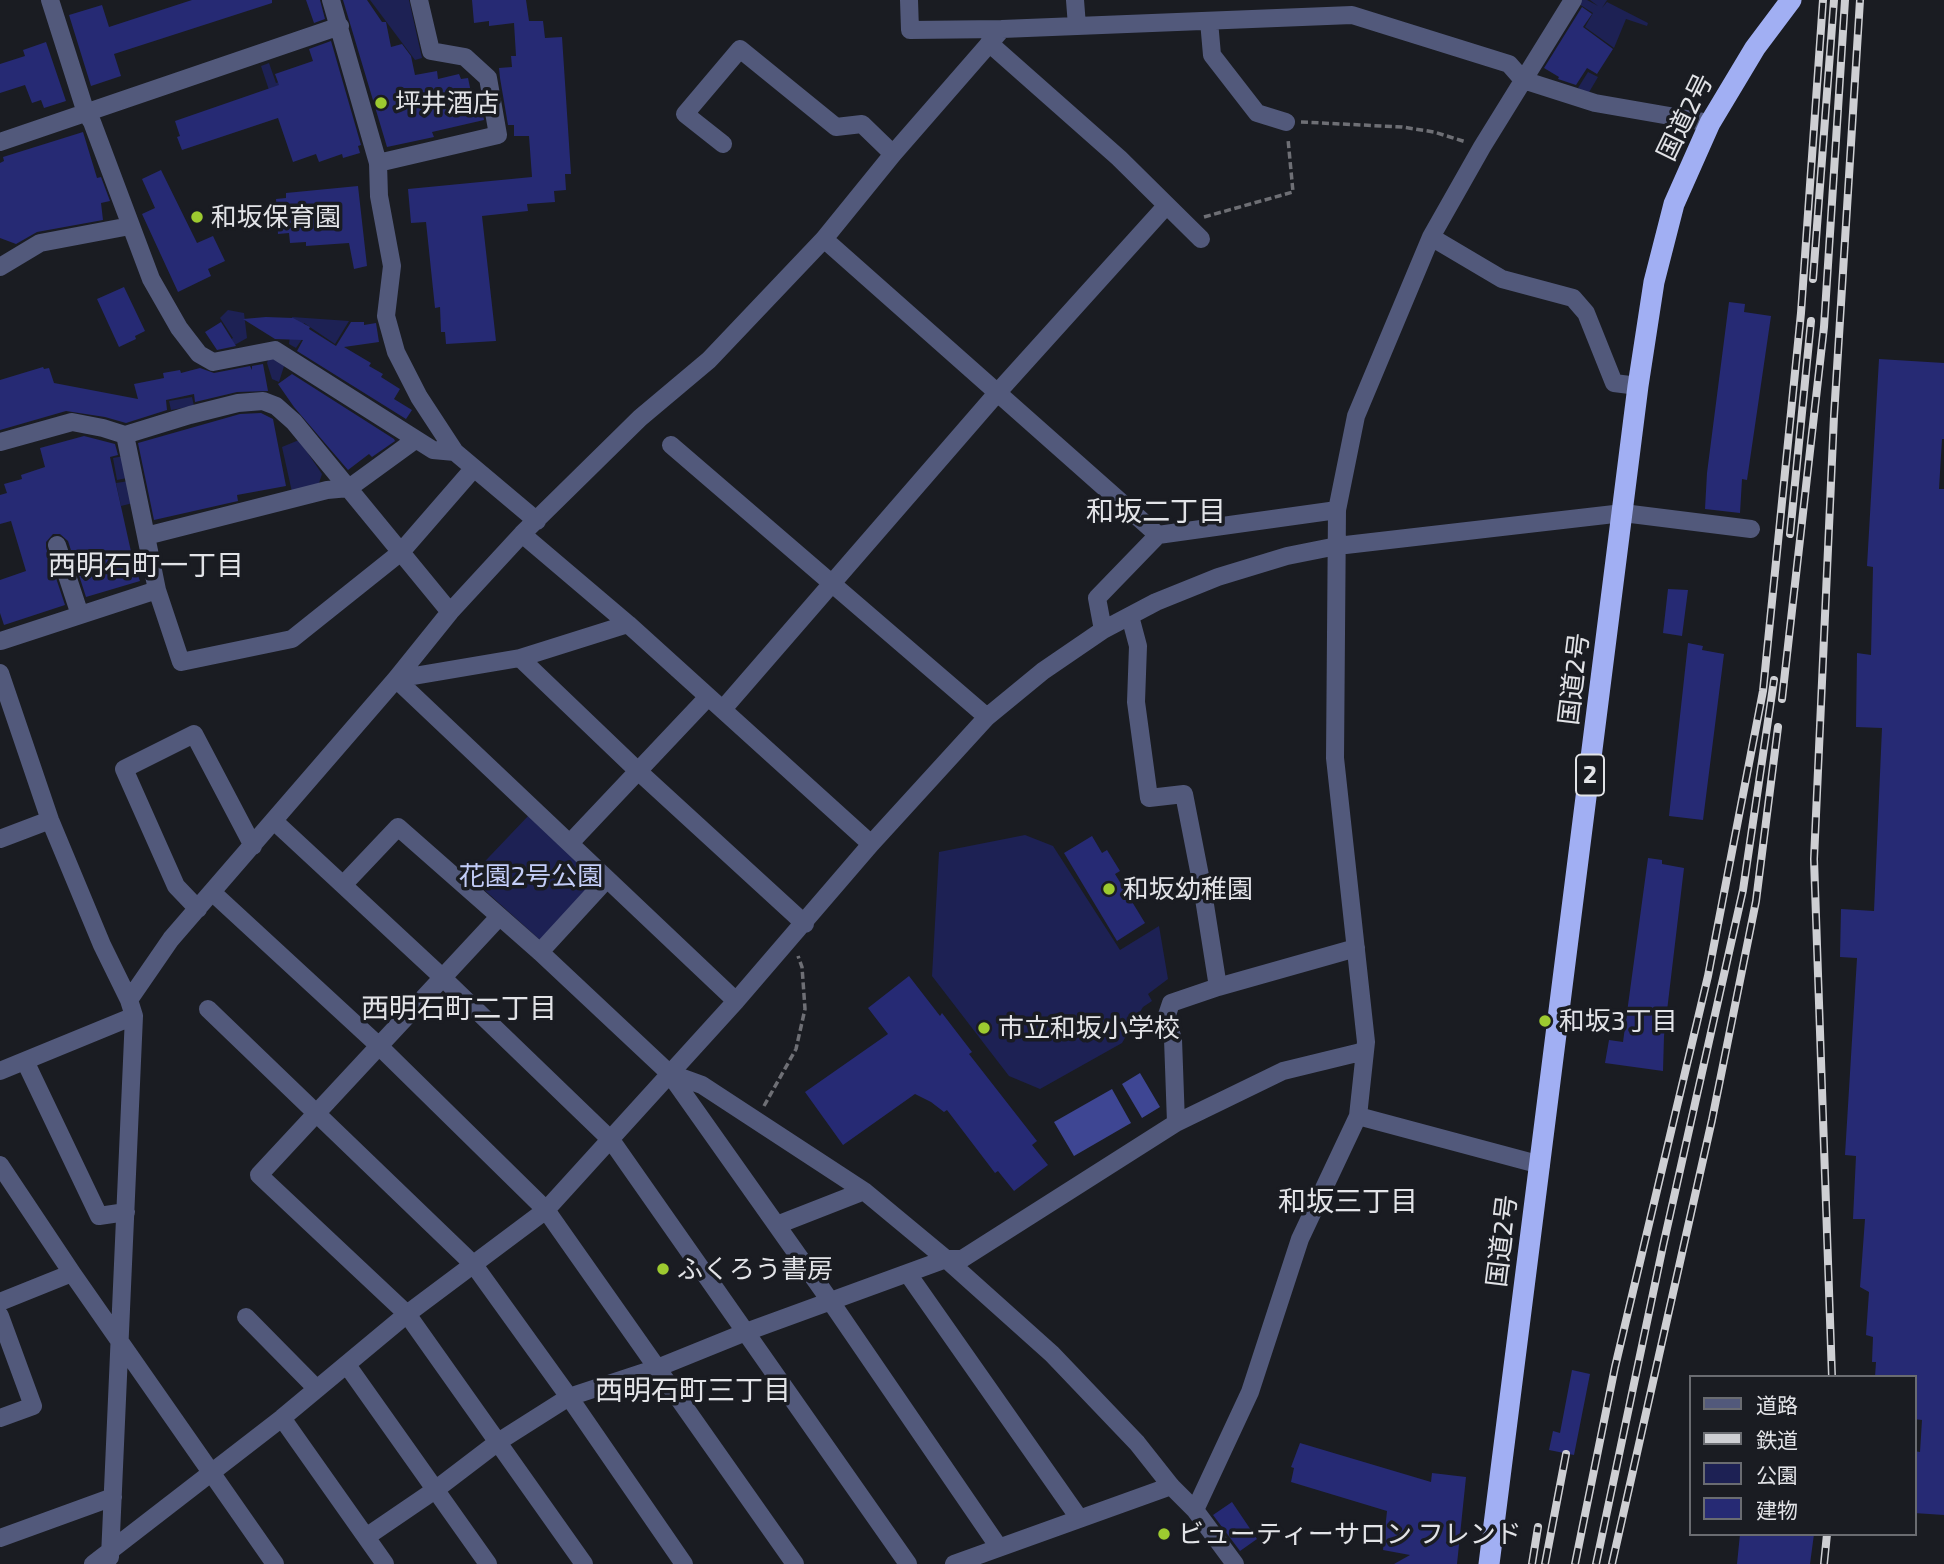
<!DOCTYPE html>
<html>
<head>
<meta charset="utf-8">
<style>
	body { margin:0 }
	#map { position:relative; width:1944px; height:1564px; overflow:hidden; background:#1a1c22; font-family:"Exo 2","Noto Sans JP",sans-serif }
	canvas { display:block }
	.legend { position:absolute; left:1689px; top:1375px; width:228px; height:161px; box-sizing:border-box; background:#1a1c22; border:2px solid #6a6c71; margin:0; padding:9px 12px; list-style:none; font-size:21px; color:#e2e3e7 }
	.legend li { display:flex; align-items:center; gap:14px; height:35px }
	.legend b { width:35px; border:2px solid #6a6c71 }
</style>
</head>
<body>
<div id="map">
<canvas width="1944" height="1564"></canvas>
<ul class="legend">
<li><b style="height:9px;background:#52597b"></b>道路</li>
<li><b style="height:9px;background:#cecfd3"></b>鉄道</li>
<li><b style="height:19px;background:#1d2154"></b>公園</li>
<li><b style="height:19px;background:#262a74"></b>建物</li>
</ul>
</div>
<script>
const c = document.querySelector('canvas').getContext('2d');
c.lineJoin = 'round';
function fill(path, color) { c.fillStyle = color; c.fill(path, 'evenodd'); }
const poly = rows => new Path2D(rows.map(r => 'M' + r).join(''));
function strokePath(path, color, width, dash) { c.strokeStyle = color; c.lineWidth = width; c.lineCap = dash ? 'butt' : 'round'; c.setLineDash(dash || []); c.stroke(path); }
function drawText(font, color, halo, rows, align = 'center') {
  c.font = font + ' "Exo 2","Noto Sans JP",sans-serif'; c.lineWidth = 7; c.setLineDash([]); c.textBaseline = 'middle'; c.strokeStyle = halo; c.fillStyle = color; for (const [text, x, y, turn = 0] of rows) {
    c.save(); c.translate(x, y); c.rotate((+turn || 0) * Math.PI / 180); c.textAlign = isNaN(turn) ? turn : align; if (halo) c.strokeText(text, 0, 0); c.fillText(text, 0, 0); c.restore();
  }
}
const green = poly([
	[370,0,409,0,422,58,415,60],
	[1581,0,1587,0,1598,6,1590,0,1607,0,1602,8,1607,2,1648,23,1647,26,1626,19,1614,48,1585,27,1593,13,1579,4],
	[269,63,276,83,285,80,273,102,261,66],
	[1588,72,1598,77,1588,94,1578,88],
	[228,310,244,313,247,338,231,347,228,341,233,338,220,318],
	[292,317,349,321,335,344,304,323,299,333,304,336,296,348,289,344],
	[270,355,285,363,279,382,272,379,267,363],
	[192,397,194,406,171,410,169,401],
	[299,440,322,474,318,486,292,492,282,447],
	[124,456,127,478,117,480,113,458],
	[129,481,133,503,121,506,116,483],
	[529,815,597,880,540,940,470,877],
	[1025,835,1053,846,1120,950,1159,926,1168,979,1148,994,1152,1001,1143,1007,1122,1043,1040,1089,1009,1076,932,976,939,852]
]);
const water = poly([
	[1140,1073,1160,1107,1142,1118,1122,1084],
	[1112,1089,1131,1123,1074,1156,1054,1122]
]);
const building = poly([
	[192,0,272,0,272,3,114,54,121,76,91,86,69,15,102,5,109,27],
	[306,0,320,0,325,19,314,23],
	[343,0,367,0,382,22,386,22,391,47,402,44,411,56,415,75,437,71,438,79,459,74,461,79,468,78,472,97,479,95,484,120,432,132,434,137,387,147],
	[472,0,526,0,529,21,543,21,545,38,562,37,571,174,565,174,566,190,554,191,555,202,527,204,528,211,482,216,496,341,446,344,445,332,441,332,440,307,435,308,426,222,411,223,408,189,532,177,529,136,514,136,514,125,508,125,500,78,499,68,512,67,511,56,516,56,514,23,489,26,489,21,474,23],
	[1582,7,1592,14,1583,27,1613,49,1597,74,1587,68,1576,85,1558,79,1559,77,1544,68],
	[331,41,361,145,358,146,360,153,343,158,342,154,319,162,316,154,293,162,278,118,182,150,177,137,180,136,175,121,279,85,275,74,313,61,309,49],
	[46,42,66,101,44,108,41,100,32,103,25,85,0,93,0,64,25,56,23,50],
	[83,132,97,178,101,177,110,201,101,203,103,220,37,232,16,244,0,238,0,163,4,161,3,157],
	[161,170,197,243,213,236,225,261,208,269,211,276,178,292,142,214,155,208,142,179],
	[358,186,367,266,354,269,349,243,306,246,306,242,290,243,289,233,278,234,276,199,286,198,286,193],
	[124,287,145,331,135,336,136,339,119,347,97,299],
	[1729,302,1745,304,1744,312,1771,316,1747,480,1742,479,1740,513,1705,509,1707,473],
	[266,317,293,318,310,327,309,329,336,346,351,322,364,322,364,325,376,323,379,342,344,347,371,363,369,366,383,374,381,377,400,389,394,399,412,410,406,419,297,351,303,340,275,339,243,319],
	[221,322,236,346,217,350,205,332],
	[1879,359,1944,363,1944,439,1942,439,1939,489,1944,489,1944,1515,1914,1513,1914,1451,1920,1452,1922,1420,1914,1419,1914,1377,1875,1377,1876,1362,1872,1362,1873,1337,1866,1335,1869,1292,1860,1287,1865,1219,1853,1219,1856,1156,1845,1155,1857,958,1840,957,1841,909,1874,911,1882,728,1856,727,1857,653,1871,655,1873,567,1867,566],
	[263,364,268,391,237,392,195,402,194,394,166,400,167,410,126,423,105,417,66,411,0,430,0,380,43,367,44,369,49,368,54,383,138,399,134,384,164,378,163,373,180,370,181,373,200,368,214,373,250,366,252,370,252,366],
	[292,374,394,439,395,441,372,457,369,454,348,470,294,407,278,384],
	[261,413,273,419,286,486,237,495,238,501,154,520,138,443,240,414],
	[84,436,115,444,118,455,110,457,134,565,140,581,86,597,68,541,60,534,53,534,46,542,46,548,65,605,4,625,0,613,0,580,26,571,11,521,0,524,0,495,7,493,4,484,22,479,21,475,45,467,40,448],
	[1668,589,1688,590,1682,636,1663,633],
	[1688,643,1703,646,1702,650,1724,654,1703,820,1669,816],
	[1092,836,1102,853,1107,850,1120,871,1115,874,1145,923,1117,941,1064,853],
	[1648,858,1662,860,1662,864,1684,868,1664,1036,1663,1071,1605,1063,1609,1040,1623,1042],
	[909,976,940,1016,942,1013,972,1052,969,1054,1037,1141,1032,1145,1048,1165,1014,1191,998,1171,995,1173,947,1110,944,1112,931,1102,915,1094,843,1145,805,1092,888,1034,868,1008],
	[1572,1370,1590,1374,1574,1455,1549,1450,1553,1431,1560,1433],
	[1300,1443,1431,1482,1432,1473,1466,1477,1457,1564,1394,1564,1410,1555,1383,1550,1387,1511,1291,1482,1294,1468,1291,1467],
	[1232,1502,1257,1539,1240,1551,1213,1515],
	[1740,1534,1814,1534,1810,1564,1737,1564]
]);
const path = poly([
	[1301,122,1402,127,1434,132,1466,142],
	[1204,217,1293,192,1288,139],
	[764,1106,796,1049,805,1009,802,967,798,956]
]);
const minor = poly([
	[50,0,86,113,92,122,151,279,179,328,199,354,213,362,275,350,433,450,455,452],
	[331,0,378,163,379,196,392,266,386,316,396,352,419,397,455,452,537,521],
	[909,0,910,30,1002,29],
	[1075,0,1077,26],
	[1209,21,1212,55,1257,113,1286,122],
	[989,43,1119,158,1201,239],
	[0,142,340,26],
	[723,144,685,114,740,49,836,127,862,124,893,154],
	[378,163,498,135,488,78,465,57,431,51,419,0],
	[1431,237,1502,279,1573,298,1586,313,1614,383,1638,386],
	[824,239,1158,535,1097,598,1103,630],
	[0,267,40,243,130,226],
	[125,435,146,536],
	[415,440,349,488,327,490,146,536,157,590,181,662,292,639,401,552,474,468],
	[0,442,72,422,103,428,125,435,190,415,238,403,263,401,276,406,294,422,450,612],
	[671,445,987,717],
	[522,534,628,624,871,844],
	[1158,535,1337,510],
	[57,545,80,615],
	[1130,616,1138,646,1136,702,1149,798,1184,794,1202,886,1218,987],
	[1,641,157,590],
	[520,658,638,771,805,924],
	[0,673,50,820,102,945,129,1000,134,1016,110,1557],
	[396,679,736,1001],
	[396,679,520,658,628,624],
	[723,709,998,392,1166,206],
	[274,821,343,885,398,827,540,952,669,1073,831,1302,998,1546],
	[0,839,50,820],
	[570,843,708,697],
	[343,885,442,977,611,1140,908,1564],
	[212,892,378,1045,546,1210,795,1564],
	[198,909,176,886,124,769,194,734,253,846],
	[499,917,259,1175,407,1314,584,1564],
	[540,952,607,879],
	[129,1000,171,939,396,679,450,612,522,534,640,418,709,360,824,239,893,154,1002,29,1352,15,1509,64,1523,80,1595,103,1710,123],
	[208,1009,474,1265,569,1397,684,1564],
	[25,1061,99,1216,126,1212],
	[0,1071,134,1016],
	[669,1073,702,1085,864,1191,946,1259,1052,1354,1137,1443,1171,1486,1195,1510,1235,1564],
	[1358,1116,1541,1165],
	[1176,1123,1283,1071,1365,1051],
	[0,1165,72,1273,275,1564],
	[777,1225,864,1191],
	[908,1274,1079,1518],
	[0,1302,72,1273],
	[0,1316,33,1406,0,1418],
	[246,1317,317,1389],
	[347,1365,488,1564],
	[282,1418,385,1564],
	[1195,1510,1250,1392,1300,1239,1358,1116,1366,1042,1335,758,1337,510,1356,416,1431,237,1482,147,1573,0],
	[366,1537,435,1490,498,1442,569,1397,657,1368,746,1332,946,1259,962,1259,1176,1123,1173,1039,1166,1018,1171,1003,1218,987,1356,948],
	[0,1538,113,1497],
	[93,1564,282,1418,407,1314,546,1210,736,1001,871,844,987,717,1043,671,1103,630,1156,602,1218,577,1287,556,1337,546,1623,513,1751,529],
	[954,1564,1171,1486]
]);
const highway = poly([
	[1489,1564,1638,386,1654,282,1674,204,1710,123,1755,48,1791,0]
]);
const rail = poly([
	[1813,279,1834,0],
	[1790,534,1811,321],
	[1782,699,1824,327,1845,0],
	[1832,1377,1814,859,1834,416,1860,0],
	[1532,1564,1538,1527],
	[1545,1564,1566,1454],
	[1575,1564,1615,1367,1708,976,1763,691,1801,313,1823,0],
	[1596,1564,1663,1246,1743,890,1774,680],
	[1612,1564,1712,1120,1756,901,1778,727],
	[1824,1564,1827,1534]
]);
const markers = [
	[381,103,7,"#9dca30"],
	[197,217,7,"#9dca30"],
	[1109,889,7,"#9dca30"],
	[1545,1021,7,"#9dca30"],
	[984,1028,7,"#9dca30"],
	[663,1269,7,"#9dca30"],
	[1164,1534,7,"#9dca30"]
];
const shields = [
	[1590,775,28]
];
const shieldNames = [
	["2",1590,775]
];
const poiNames = [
	["坪井酒店",395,103],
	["和坂保育園",211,217],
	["和坂幼稚園",1123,889],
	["和坂3丁目",1559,1021],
	["市立和坂小学校",998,1028],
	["ふくろう書房",677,1269],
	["ビューティーサロン フレンド",1178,1534]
];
const streetNames = [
	["国道2号",1685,117,-64],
	["国道2号",1574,679,-83],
	["国道2号",1502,1241,-83]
];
const parkNames = [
	["花園2号公園",531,876]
];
const neighbourhoodNames = [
	["和坂二丁目",1156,512],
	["西明石町一丁目",146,566],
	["西明石町二丁目",459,1009],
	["和坂三丁目",1348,1202],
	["西明石町三丁目",693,1391]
];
fill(green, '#1d2154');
fill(water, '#3e4693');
fill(building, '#262a74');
strokePath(path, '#6e6f75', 3.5, [7, 3.5]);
strokePath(minor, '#52597b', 18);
strokePath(highway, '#a1aff3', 21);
strokePath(rail, '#cecfd3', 8);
strokePath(rail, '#1a1c22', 5, [16]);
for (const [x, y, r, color] of markers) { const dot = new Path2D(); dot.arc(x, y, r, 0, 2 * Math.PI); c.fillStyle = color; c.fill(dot); strokePath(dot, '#1a1c22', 2.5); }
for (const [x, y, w] of shields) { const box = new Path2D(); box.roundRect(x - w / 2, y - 20.5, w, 41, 5); c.fillStyle = '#1a1c22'; c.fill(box); strokePath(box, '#e2e3e7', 2); }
drawText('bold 24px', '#e2e3e7', null, shieldNames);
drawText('26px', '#e2e3e7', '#1a1c22', poiNames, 'left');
drawText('26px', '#e2e3e7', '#1a1c22', streetNames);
drawText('26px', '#c3cdf8', '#1a1c22', parkNames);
drawText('28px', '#e2e3e7', '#1a1c22', neighbourhoodNames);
</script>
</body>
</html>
